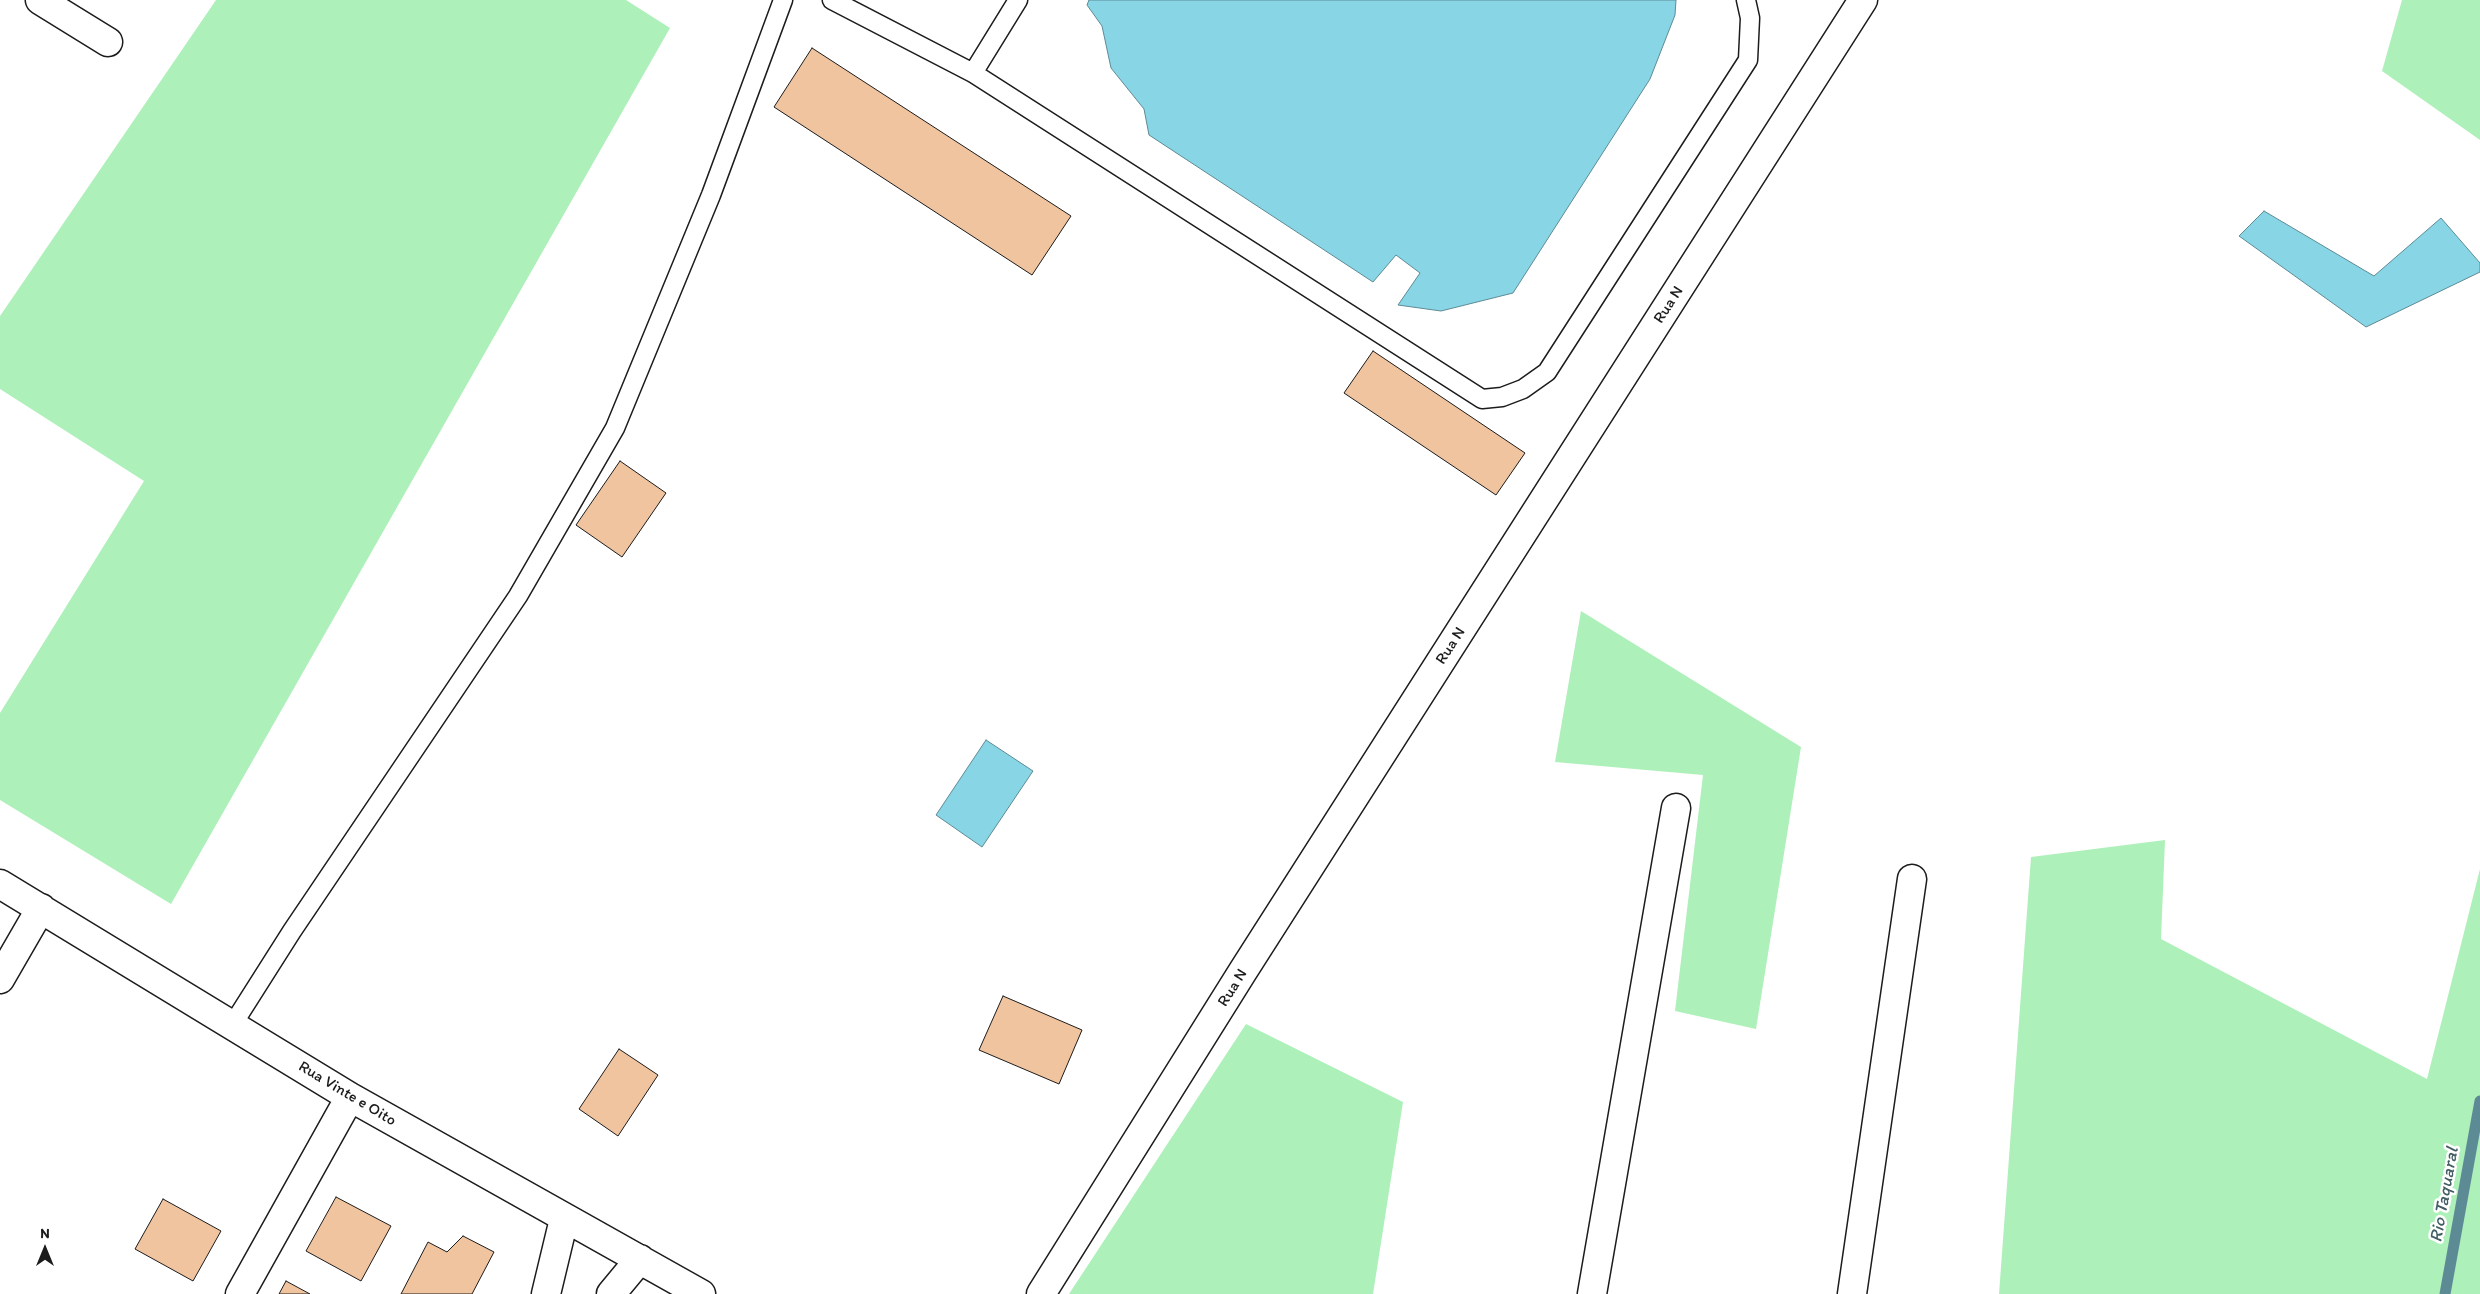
<!DOCTYPE html>
<html>
<head>
<meta charset="utf-8">
<style>
	body { margin:0 }
	#map { position:relative; width:2480px; height:1294px; overflow:hidden; background:#fff; font-family:Itim,sans-serif }
	canvas { display:block }
	.north { position:absolute; left:20px; top:1224px; width:50px; height:50px; -webkit-text-stroke:4px #fff; paint-order:stroke; rotate:0deg; font-size:14px; font-weight:700; line-height:20px; text-align:center; color:#1c1c1c }
	.north::after { content:''; display:block; margin:auto; width:18px; height:22px; background:#1c1c1c; clip-path:polygon(50% 0,100% 100%,50% 72%,0 100%) }
</style>
</head>
<body>
<div id="map">
<canvas width="2480" height="1294"></canvas>
<div class="north">N</div>
</div>
<script>
const c = document.querySelector('canvas').getContext('2d');
c.lineJoin = 'round';
function fill(path, color) { c.fillStyle = color; c.fill(path, 'evenodd'); }
const poly = rows => new Path2D(rows.map(r => 'M' + r).join(''));
function strokePath(path, color, width, dash) { c.strokeStyle = color; c.lineWidth = width; c.lineCap = dash ? 'butt' : 'round'; c.setLineDash(dash || []); c.stroke(path); }
function drawText(font, color, halo, rows, align = 'center') {
  c.font = font + ' Itim,sans-serif'; c.lineWidth = 5; c.setLineDash([]); c.textBaseline = 'middle'; c.strokeStyle = halo; c.fillStyle = color; for (const [text, x, y, turn = 0] of rows) {
    c.save(); c.translate(x, y); c.rotate((+turn || 0) * Math.PI / 180); c.textAlign = isNaN(turn) ? turn : align; if (halo) c.strokeText(text, 0, 0); c.fillText(text, 0, 0); c.restore();
  }
}
const green = poly([
	[216,0,626,0,670,28,171,904,0,800,0,713,144,481,0,389,0,316],
	[2402,0,2480,0,2480,140,2382,71],
	[1581,611,1801,747,1756,1029,1675,1011,1703,775,1555,762],
	[2165,840,2161,939,2427,1079,2480,869,2480,1294,1999,1294,2031,857],
	[1246,1024,1403,1102,1373,1294,1069,1294]
]);
const water = poly([
	[1089,0,1676,0,1675,15,1650,79,1513,293,1441,311,1398,305,1420,273,1396,255,1373,282,1149,135,1144,109,1111,68,1102,26,1087,5,1089,0],
	[2264,211,2374,276,2441,218,2480,263,2480,272,2366,327,2239,236,2264,211],
	[986,740,1033,771,982,847,936,815,986,740]
]);
const stream = poly([
	[2445,1294,2480,1101]
]);
const building = poly([
	[812,48,1071,216,1032,275,774,107,812,48],
	[1373,351,1525,453,1496,495,1344,393,1373,351],
	[620,461,666,493,622,557,576,525,620,461],
	[1003,996,1082,1030,1059,1084,979,1050,1003,996],
	[619,1049,658,1075,618,1136,579,1109,619,1049],
	[336,1197,391,1226,361,1281,306,1251,336,1197],
	[163,1199,221,1231,193,1281,135,1249,163,1199],
	[463,1236,494,1252,472,1294,401,1294,428,1242,447,1252,463,1236],
	[286,1281,310,1294,279,1294,286,1281]
]);
const service = poly([
	[832,0,973,73,1482,399,1502,397,1523,389,1547,372,1748,60,1750,18,1746,0],
	[973,73,1018,0],
	[233,1024,292,931,518,596,615,428,711,195,783,0]
]);
const minor = poly([
	[40,0,108,42],
	[0,884,350,1097,701,1294],
	[0,979,41,908],
	[240,1294,350,1097],
	[546,1294,564,1219],
	[611,1294,640,1259],
	[1041,1294,1243,971,1863,0],
	[1592,1294,1676,808],
	[1852,1294,1912,879]
]);
const streetNames = [
	["Rua N",1669,305,-57],
	["Rua N",1451,646,-57],
	["Rua N",1233,988,-58],
	["Rua Vinte e Oito",347,1094,31]
];
const waterNames = [
	["Rio Taquaral",2445,1195,-80]
];
fill(green, '#aef0ba');
fill(water, '#88d5e6');
strokePath(water, '#5d8b95', 1);
strokePath(stream, '#5d8b95', 11);
fill(building, '#f1c4a0');
strokePath(building, '#1c1c1c', 1);
strokePath(service, '#1c1c1c', 21);
strokePath(minor, '#1c1c1c', 31);
strokePath(service, '#fff', 18);
strokePath(minor, '#fff', 28);
drawText('16px', '#1c1c1c', '#fff', streetNames);
drawText('italic 18px', '#425d63', '#fff', waterNames);
</script>
</body>
</html>
